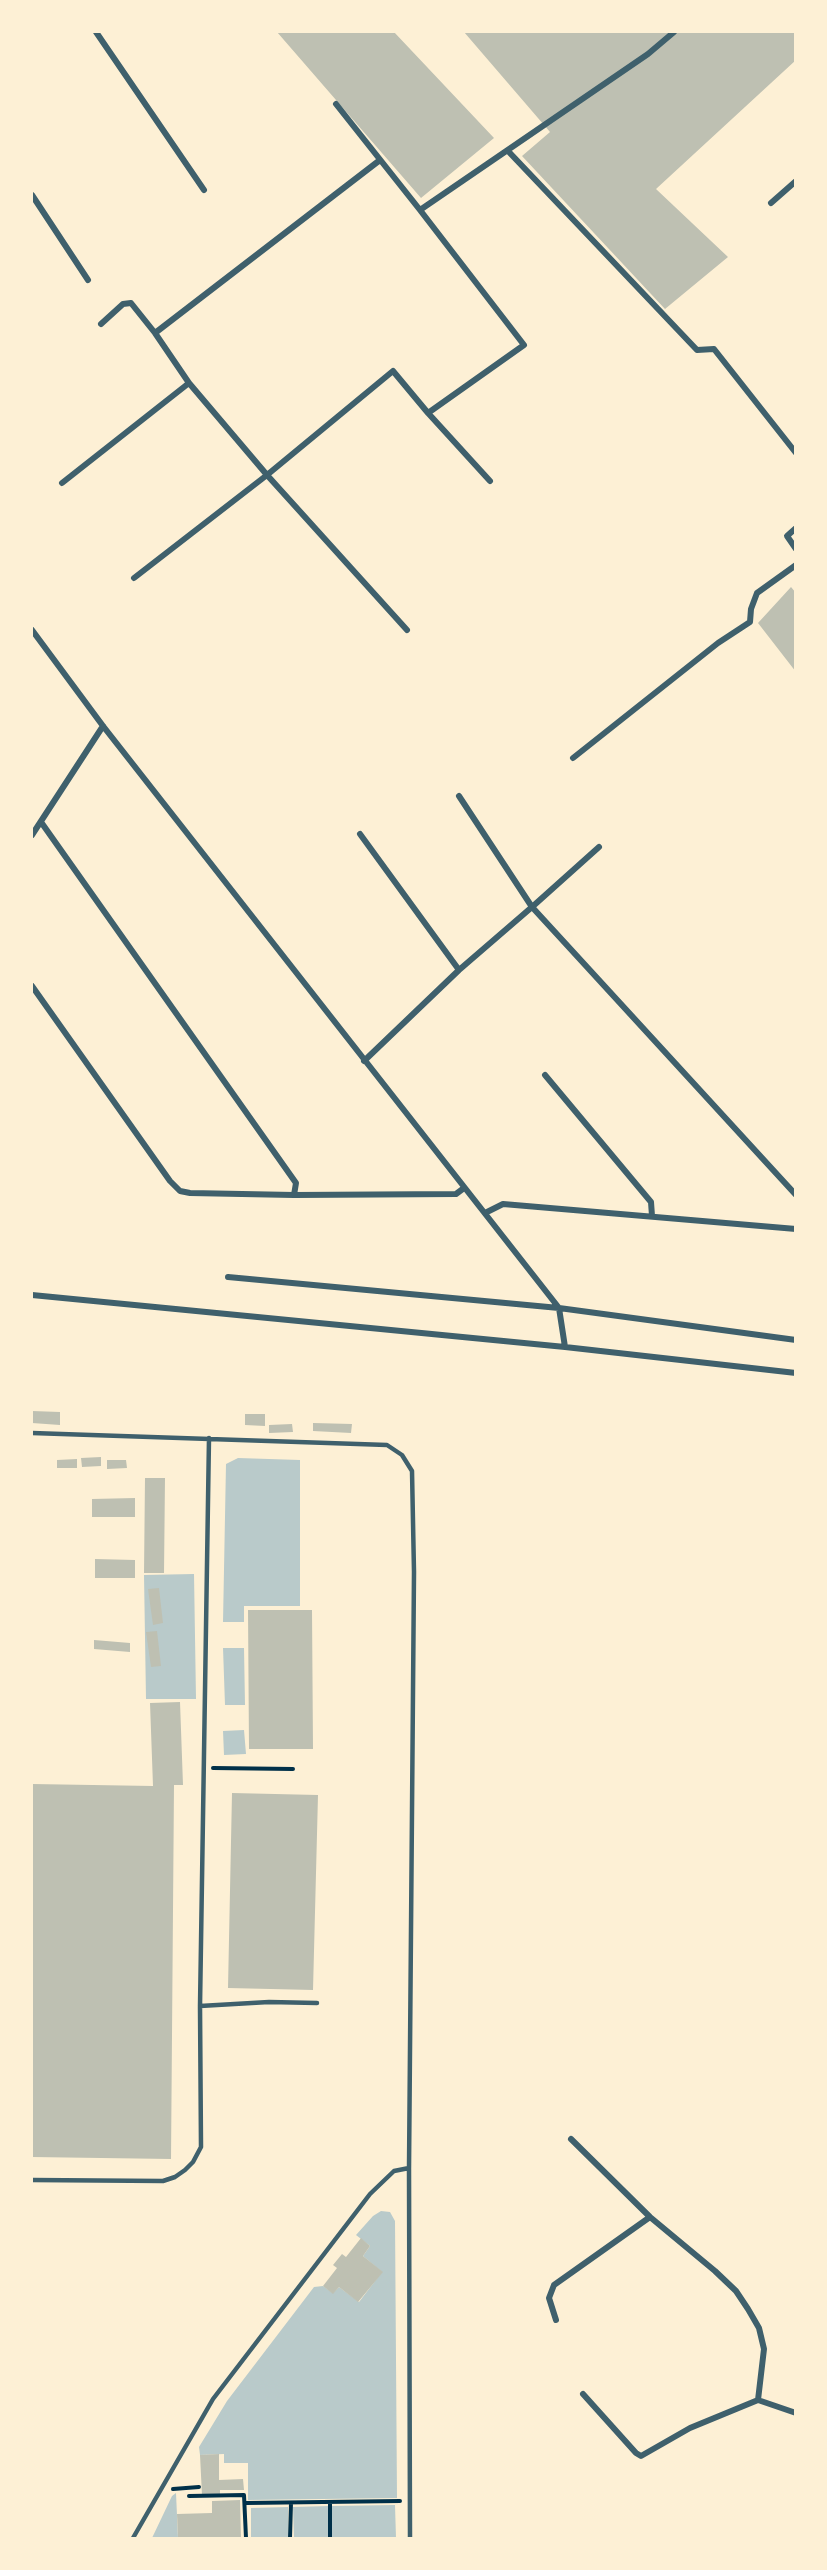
<!DOCTYPE html>
<html>
<head>
<meta charset="utf-8">
<style>
	body { margin:0 }
	#map { position:relative; width:827px; height:2570px; overflow:hidden; background:#fdf0d5; font-family:Overpass,sans-serif }
	canvas { display:block }
	.frame { position:absolute; inset:0; border:33px solid #fdf0d5; pointer-events:none }
</style>
</head>
<body>
<div id="map">
<canvas width="827" height="2570"></canvas>
<div class="frame"></div>
</div>
<script>
const c = document.querySelector('canvas').getContext('2d');
c.lineJoin = 'round';
function fill(path, color) { c.fillStyle = color; c.fill(path, 'evenodd'); }
const poly = rows => new Path2D(rows.map(r => 'M' + r).join(''));
function strokePath(path, color, width, dash) { c.strokeStyle = color; c.lineWidth = width; c.lineCap = dash ? 'butt' : 'round'; c.setLineDash(dash || []); c.stroke(path); }
const green = poly([
	[238,1458,300,1460,300,1606,244,1606,244,1622,223,1622,226,1464],
	[194,1574,196,1699,146,1699,144,1575],
	[223,1648,244,1648,245,1705,225,1705],
	[244,1730,246,1754,224,1755,223,1731],
	[381,2211,390,2212,395,2221,397,2498,248,2500,248,2463,224,2463,224,2454,200,2455,199,2447,227,2401,314,2287,323,2286,333,2293,339,2287,359,2302,382,2272,363,2256,370,2246,356,2235,373,2216],
	[176,2493,178,2538,152,2538,172,2496],
	[395,2505,396,2538,332,2538,331,2506],
	[328,2506,329,2538,294,2538,293,2507],
	[288,2507,288,2538,251,2538,251,2508]
]);
const building = poly([
	[277,32,394,32,494,138,421,198],
	[464,32,796,32,796,60,656,189,728,257,665,309,522,156,550,132],
	[791,587,796,593,796,672,758,623],
	[32,1411,60,1412,60,1425,32,1423],
	[245,1414,265,1414,265,1426,245,1425],
	[313,1423,352,1424,351,1433,313,1431],
	[292,1424,293,1432,269,1433,269,1425],
	[101,1457,101,1466,82,1467,81,1458],
	[77,1459,77,1468,57,1468,57,1460],
	[107,1460,126,1460,127,1468,107,1469],
	[145,1478,165,1478,164,1573,144,1573],
	[135,1498,135,1517,92,1517,92,1499],
	[95,1559,135,1560,135,1578,95,1578],
	[159,1588,163,1623,153,1625,148,1589],
	[248,1610,312,1610,313,1749,249,1749],
	[157,1631,161,1666,151,1667,146,1632],
	[94,1640,130,1643,130,1652,94,1649],
	[180,1702,183,1785,174,1785,171,2159,32,2157,32,1784,153,1786,150,1703],
	[232,1793,318,1795,313,1990,228,1988],
	[361,2238,370,2246,363,2256,383,2272,358,2302,339,2287,333,2294,323,2286,337,2268,333,2265,342,2254,346,2257],
	[219,2454,219,2480,243,2479,244,2490,220,2490,220,2494,202,2495,200,2455],
	[240,2500,241,2538,178,2537,177,2514,212,2513,212,2501]
]);
const path = poly([
	[213,1768,293,1769],
	[173,2489,199,2487],
	[189,2496,244,2495,246,2538],
	[246,2503,400,2501],
	[290,2538,291,2503],
	[330,2538,330,2503]
]);
const service = poly([
	[32,1433,387,1445,402,1455,412,1471,414,1572,409,2168,410,2538],
	[200,2006,269,2002,317,2003],
	[32,2180,163,2181,175,2177,185,2170,193,2162,201,2147,200,2006,209,1438],
	[133,2538,213,2399,370,2194,394,2171,409,2168]
]);
const minor = poly([
	[96,32,204,190],
	[336,104,420,210],
	[508,151,697,350,714,349,796,453],
	[32,195,88,280],
	[771,203,796,181],
	[101,324,123,304,131,303,155,333,189,383],
	[155,333,380,160],
	[490,481,428,413,524,345,420,210,648,54,674,32],
	[62,483,189,383,267,475,134,578],
	[796,528,787,536,796,549],
	[32,630,103,726,559,1308,565,1347],
	[407,630,267,475,393,371,428,413],
	[573,758,718,643,750,622,751,609,757,593,796,565],
	[41,822,296,1183,294,1195],
	[360,834,459,970],
	[32,835,103,726],
	[599,847,532,907,796,1195],
	[32,986,170,1181,180,1191,190,1193,294,1195,456,1194,464,1188],
	[364,1061,459,970,532,907,459,796],
	[545,1075,651,1202,652,1216],
	[485,1213,503,1204,796,1229],
	[228,1277,559,1308,796,1340],
	[32,1295,565,1347,796,1373],
	[571,2139,650,2217,715,2271,736,2291,748,2309,759,2328,764,2349,758,2400],
	[556,2320,549,2298,554,2285,650,2217],
	[583,2394,636,2453,641,2456,690,2428,758,2400,796,2413]
]);
fill(green, '#b9caca');
fill(building, '#bec0b2');
strokePath(path, '#003049', 4);
strokePath(service, '#3f606c', 4.5);
strokePath(minor, '#3f606c', 6);
</script>
</body>
</html>
